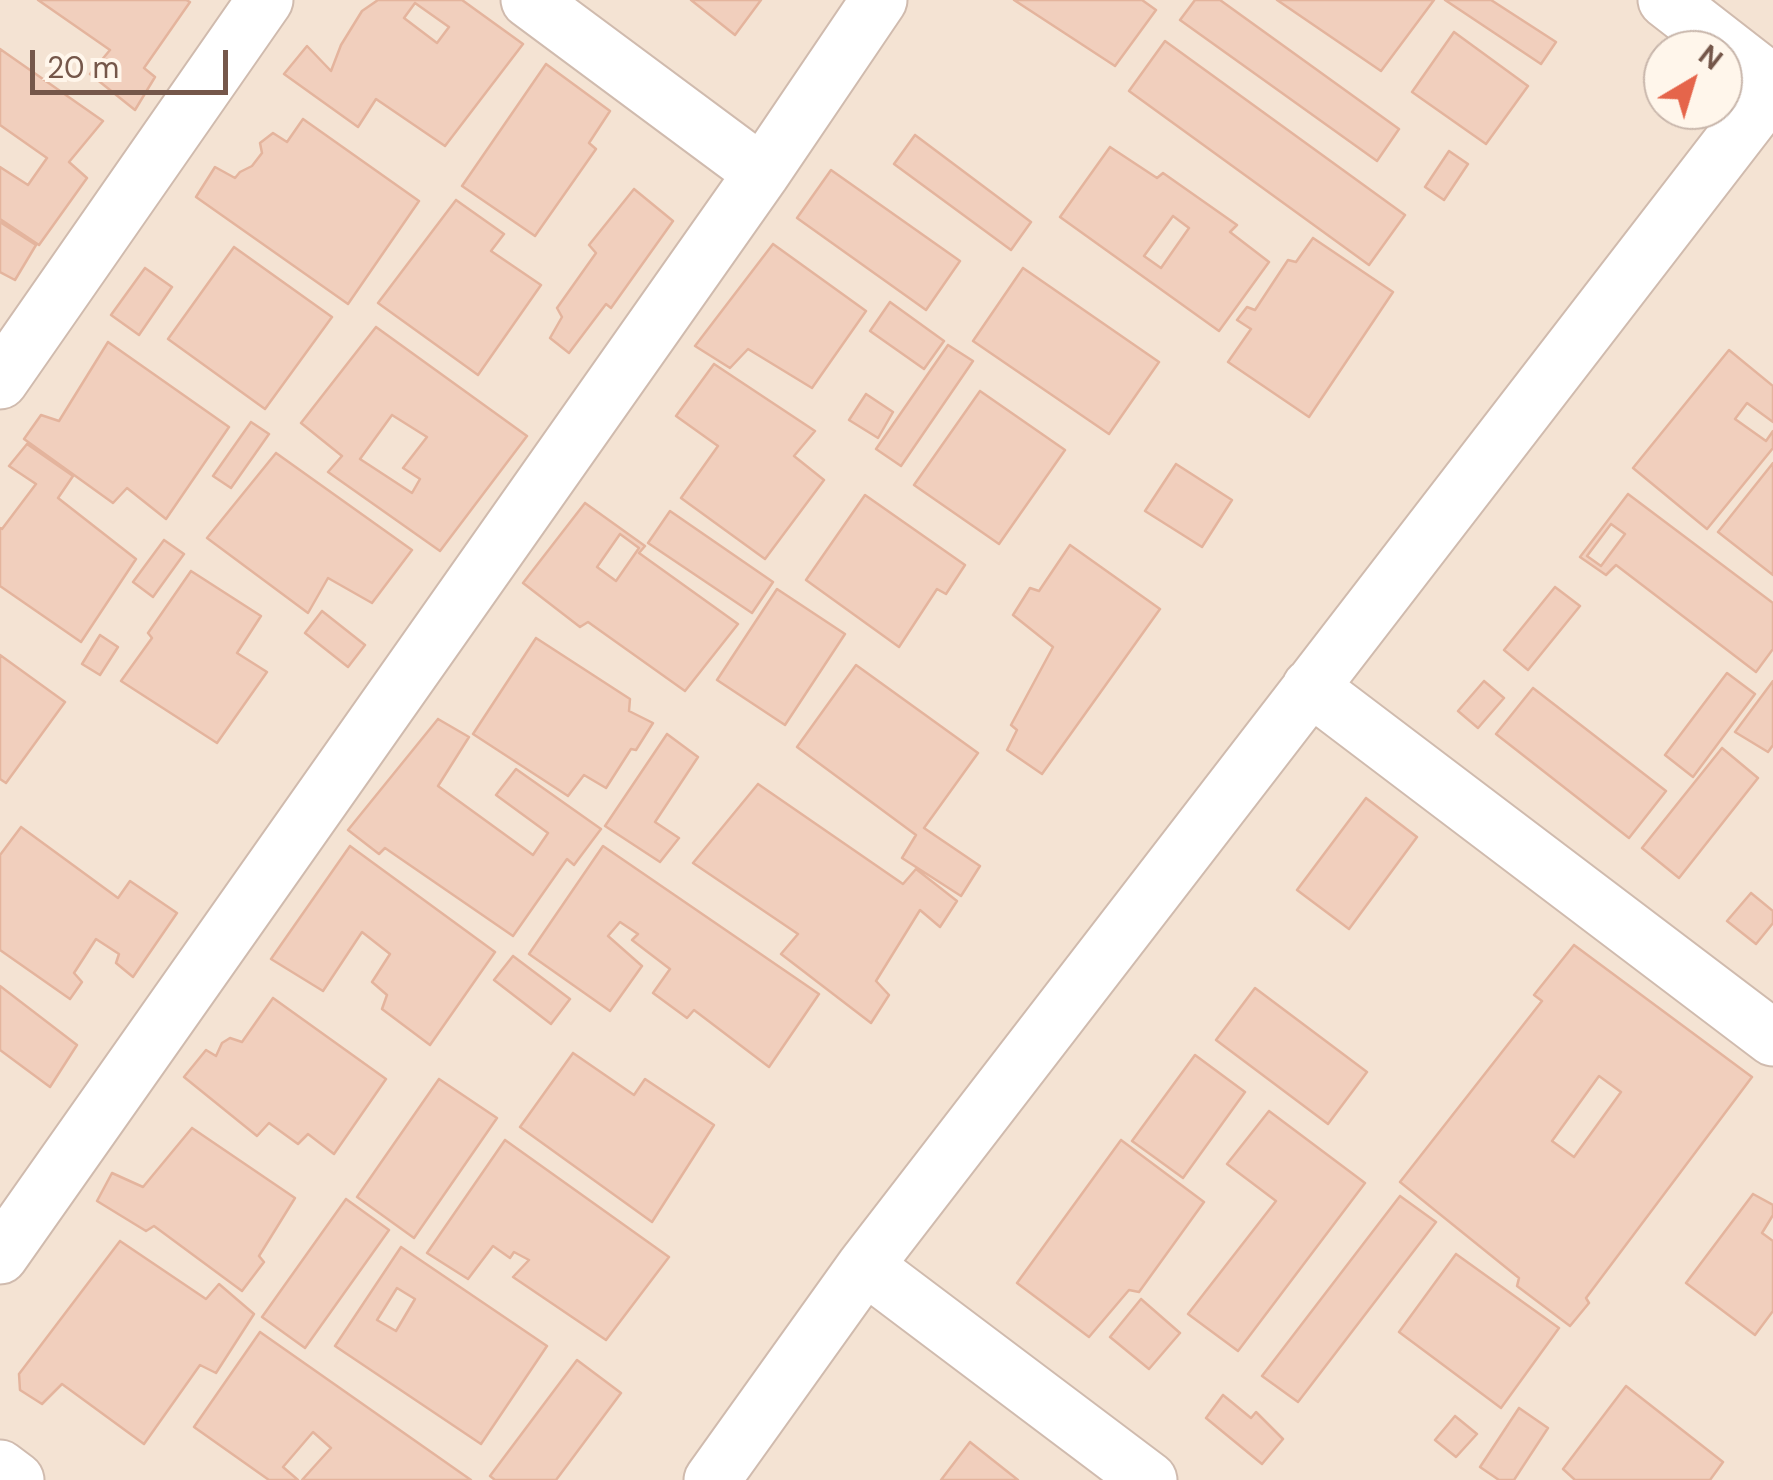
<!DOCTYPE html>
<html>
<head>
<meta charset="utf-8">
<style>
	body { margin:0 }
	#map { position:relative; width:1773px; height:1480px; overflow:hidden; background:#fcf2e5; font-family:"DM Sans",sans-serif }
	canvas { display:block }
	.north { position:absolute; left:1643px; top:30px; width:100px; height:100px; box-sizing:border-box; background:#fff6eb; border:2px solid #c8b6ab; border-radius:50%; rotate:38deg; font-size:28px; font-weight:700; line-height:40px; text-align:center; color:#75574a }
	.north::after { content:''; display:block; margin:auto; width:35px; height:45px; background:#e5654b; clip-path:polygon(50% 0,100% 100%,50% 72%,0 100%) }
	.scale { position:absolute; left:30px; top:50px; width:198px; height:45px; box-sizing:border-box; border:5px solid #75574a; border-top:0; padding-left:12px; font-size:30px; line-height:35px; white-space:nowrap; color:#75574a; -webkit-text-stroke:8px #fff6eb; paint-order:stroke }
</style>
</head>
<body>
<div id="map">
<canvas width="1773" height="1480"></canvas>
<div class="north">N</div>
<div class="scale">20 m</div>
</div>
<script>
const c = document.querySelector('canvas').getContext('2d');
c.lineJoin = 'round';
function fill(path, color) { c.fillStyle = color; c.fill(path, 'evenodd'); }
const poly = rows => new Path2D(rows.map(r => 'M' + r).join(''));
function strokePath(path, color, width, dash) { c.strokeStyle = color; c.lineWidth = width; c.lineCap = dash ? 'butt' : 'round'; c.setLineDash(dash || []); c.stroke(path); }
const residential = poly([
	[0,0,1773,0,1773,1480,0,1480],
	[1663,50,1723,50,1723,110,1663,110]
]);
const building = poly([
	[38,0,186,0,190,2,144,68,155,77,135,110,90,74,110,50,38,0],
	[378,0,462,0,523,44,445,146,376,99,358,127,284,74,307,46,331,71,341,45,362,11,378,0],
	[415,3,449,27,437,43,404,18,415,3],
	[691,0,761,0,735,35,691,0],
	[1014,0,1142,0,1156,10,1115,66,1014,0],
	[1195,0,1220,0,1399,129,1377,161,1180,20,1195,0],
	[1277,0,1434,0,1381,71,1277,0],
	[1445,0,1491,0,1556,42,1541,64,1445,0],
	[1454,32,1528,86,1486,144,1412,92,1454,32],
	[1165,41,1405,215,1369,265,1129,91,1165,41],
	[0,49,103,121,69,162,87,178,39,245,0,219,0,167,28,185,47,158,0,125,0,49],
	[546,64,610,111,589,143,596,149,535,236,462,186,546,64],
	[303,119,419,201,348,304,196,197,215,167,235,178,240,172,252,166,262,153,260,143,273,133,287,142,303,119],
	[915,135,1031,222,1011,250,894,164,915,135],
	[1110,147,1157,178,1163,173,1237,225,1230,232,1269,262,1219,331,1060,217,1110,147],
	[1173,216,1189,228,1161,268,1144,256,1173,216],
	[1449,151,1468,164,1444,200,1425,187,1449,151],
	[831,170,960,261,926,310,797,218,831,170],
	[634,189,673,221,611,308,606,304,569,353,550,338,562,317,557,308,596,253,589,245,634,189],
	[456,200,504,234,491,251,541,285,478,375,378,303,456,200],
	[0,222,36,245,15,280,0,272,0,222],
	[1313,238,1393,292,1309,417,1228,362,1251,329,1237,320,1247,307,1255,310,1288,260,1296,262,1313,238],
	[773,244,866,311,812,388,748,349,730,368,695,346,773,244],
	[234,247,332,317,265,409,168,339,234,247],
	[145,268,172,287,139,335,111,315,145,268],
	[1023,268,1159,362,1109,434,973,341,1023,268],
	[890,302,944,341,924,369,870,331,890,302],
	[376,327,527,436,440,551,328,472,342,456,301,423,376,327],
	[392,415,427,437,403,468,420,479,412,493,360,459,392,415],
	[108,342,229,427,166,519,127,488,113,503,24,439,41,415,59,421,108,342],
	[948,345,973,361,901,466,876,449,948,345],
	[1729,350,1773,386,1773,422,1747,403,1735,419,1766,441,1773,431,1773,448,1707,529,1633,468,1729,350],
	[714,364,815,431,794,456,824,480,765,559,681,498,718,446,676,416,714,364],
	[980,391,1065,450,999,544,914,485,980,391],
	[866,394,893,412,878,438,849,420,866,394],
	[251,422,269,434,231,488,213,476,251,422],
	[27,444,73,476,58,498,136,559,81,642,0,586,0,528,2,529,36,484,9,466,27,444],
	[276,453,412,550,372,603,328,578,308,613,207,538,276,453],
	[1773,463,1773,575,1718,532,1773,463],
	[1176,464,1232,500,1202,547,1145,511,1176,464],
	[1628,494,1773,603,1773,649,1756,672,1616,565,1606,575,1580,557,1628,494],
	[1611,524,1625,534,1601,566,1587,556,1611,524],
	[865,495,965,565,946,594,937,589,899,647,806,580,865,495],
	[585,503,645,546,639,553,738,624,685,691,588,622,580,627,523,583,585,503],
	[620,534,639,548,616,581,597,567,620,534],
	[670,511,773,582,752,613,648,543,670,511],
	[164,540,184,554,153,597,133,582,164,540],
	[1070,545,1160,609,1042,774,1007,750,1017,730,1011,725,1053,647,1013,615,1030,588,1039,591,1070,545],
	[191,571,261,616,237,653,267,672,217,743,121,681,152,638,148,633,191,571],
	[1555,587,1580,606,1528,670,1504,650,1555,587],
	[777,589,845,634,785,725,717,680,777,589],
	[322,611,365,645,348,667,305,633,322,611],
	[100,635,118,647,100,675,82,664,100,635],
	[536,638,630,699,629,711,653,723,636,750,631,749,606,788,584,775,568,796,473,734,536,638],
	[0,655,65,702,6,783,0,779,0,655],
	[856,665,978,753,924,828,980,866,961,896,902,858,916,835,797,747,856,665],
	[1727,673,1755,694,1693,777,1665,755,1727,673],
	[1484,681,1504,698,1478,728,1458,711,1484,681],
	[1773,681,1773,745,1768,752,1735,732,1773,681],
	[1533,688,1666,791,1629,838,1496,734,1533,688],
	[438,719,469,737,438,786,533,855,548,833,496,795,516,769,601,829,574,865,567,859,513,936,385,848,379,854,348,830,438,719],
	[667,734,698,757,655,822,679,838,660,862,605,826,667,734],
	[1722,748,1758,778,1679,878,1642,848,1722,748],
	[758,784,903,884,916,869,957,901,940,927,920,910,876,981,889,995,871,1023,781,954,798,934,693,863,758,784],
	[1366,798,1417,837,1349,929,1297,890,1366,798],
	[21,827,118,898,130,881,177,913,133,977,116,963,119,954,96,939,74,973,82,982,70,999,0,950,0,855,21,827],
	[350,846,495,952,430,1045,382,1009,387,995,372,982,390,954,362,932,323,991,271,959,350,846],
	[603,846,819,994,769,1067,694,1010,687,1018,653,993,670,969,632,940,638,934,620,922,608,936,642,966,610,1011,529,954,603,846],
	[1751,893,1773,911,1773,923,1756,944,1727,921,1751,893],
	[1574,945,1752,1077,1586,1298,1589,1303,1570,1326,1517,1286,1519,1278,1400,1182,1542,1001,1534,995,1574,945],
	[1599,1076,1621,1092,1574,1157,1552,1141,1599,1076],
	[513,956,570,999,551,1024,494,980,513,956],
	[0,986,77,1045,50,1087,0,1050,0,986],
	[1255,988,1367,1072,1328,1124,1216,1040,1255,988],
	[273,998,386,1079,334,1154,308,1134,298,1144,269,1123,257,1136,184,1077,206,1050,216,1056,222,1043,230,1038,242,1042,273,998],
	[573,1053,634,1095,645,1079,714,1125,652,1222,520,1127,573,1053],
	[1195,1055,1245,1092,1183,1178,1132,1141,1195,1055],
	[439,1079,497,1118,414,1238,357,1197,439,1079],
	[1269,1111,1365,1183,1238,1351,1188,1314,1276,1201,1227,1164,1269,1111],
	[192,1128,295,1198,259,1256,264,1262,242,1291,154,1226,146,1231,97,1201,112,1173,143,1187,192,1128],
	[505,1140,669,1257,606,1340,513,1277,529,1260,514,1252,510,1258,493,1246,468,1279,427,1253,505,1140],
	[1121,1140,1204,1202,1139,1292,1129,1290,1089,1337,1017,1283,1121,1140],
	[1753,1194,1773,1205,1773,1215,1762,1233,1773,1241,1773,1311,1755,1335,1686,1283,1753,1194],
	[1400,1196,1436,1222,1298,1402,1262,1376,1400,1196],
	[346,1199,389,1230,305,1348,262,1317,346,1199],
	[120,1241,206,1299,219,1284,254,1314,216,1373,200,1365,144,1444,62,1384,42,1404,20,1390,19,1374,120,1241],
	[401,1247,547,1346,481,1444,335,1346,401,1247],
	[397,1288,415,1299,396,1331,377,1320,397,1288],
	[1456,1254,1559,1328,1501,1408,1399,1332,1456,1254],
	[1141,1299,1180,1333,1149,1369,1110,1337,1141,1299],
	[260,1332,471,1480,302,1480,331,1448,313,1432,283,1467,298,1480,269,1480,194,1427,260,1332],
	[577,1360,621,1393,556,1480,495,1480,490,1476,577,1360],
	[1626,1386,1723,1462,1710,1480,1575,1480,1563,1469,1626,1386],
	[1223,1395,1251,1418,1256,1412,1283,1439,1262,1464,1206,1418,1223,1395],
	[1519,1408,1548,1428,1514,1480,1499,1480,1480,1467,1519,1408],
	[1455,1416,1477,1434,1456,1457,1435,1440,1455,1416],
	[970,1442,1018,1480,941,1480,970,1442]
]);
const street = poly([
	[529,0,762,173],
	[1666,0,1773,83],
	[0,381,265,0],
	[1310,687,1773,1038],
	[0,1256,762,173,879,0],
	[865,1266,1149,1480],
	[0,1468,16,1480],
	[712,1480,865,1266,1773,88]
]);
fill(residential, '#f4e3d3');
fill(building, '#f1cfbd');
strokePath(building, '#e4b49d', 2.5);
strokePath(street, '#d0bbae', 59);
strokePath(street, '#fff', 55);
</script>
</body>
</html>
